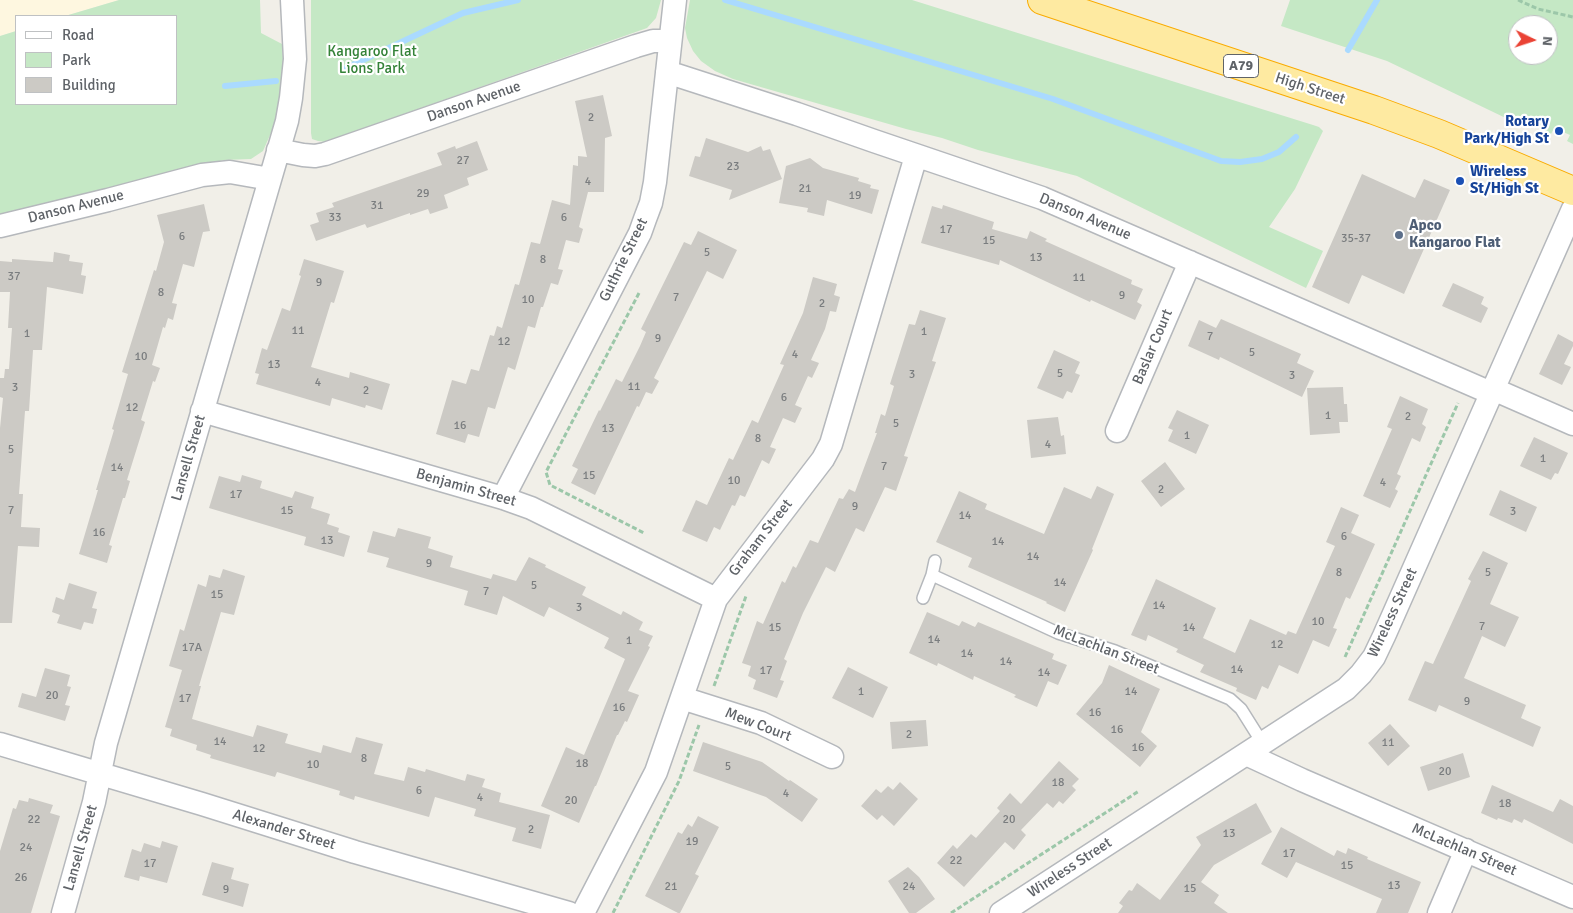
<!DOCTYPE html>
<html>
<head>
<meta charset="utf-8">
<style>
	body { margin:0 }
	#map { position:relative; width:1573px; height:913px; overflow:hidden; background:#f1efe8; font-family:Signika,sans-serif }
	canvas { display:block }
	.legend { position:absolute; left:15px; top:15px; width:162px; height:90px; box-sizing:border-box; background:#fff; border:1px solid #bfc1c3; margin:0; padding:6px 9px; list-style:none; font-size:15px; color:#5f6368 }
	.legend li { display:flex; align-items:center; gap:10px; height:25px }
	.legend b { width:25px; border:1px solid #bfc1c3 }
	.north { position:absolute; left:1508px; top:15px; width:50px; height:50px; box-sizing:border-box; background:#fff; border:1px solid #bfc1c3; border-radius:50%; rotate:94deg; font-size:14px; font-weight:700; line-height:20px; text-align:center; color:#5f6368 }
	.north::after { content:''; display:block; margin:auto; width:18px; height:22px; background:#ea4335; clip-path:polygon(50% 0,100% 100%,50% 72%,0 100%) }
</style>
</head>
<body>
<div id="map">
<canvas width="1573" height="913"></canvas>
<ul class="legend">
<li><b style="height:6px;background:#fff"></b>Road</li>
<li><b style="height:14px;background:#c5e8c5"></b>Park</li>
<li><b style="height:14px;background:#cccac5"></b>Building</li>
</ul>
<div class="north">N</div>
</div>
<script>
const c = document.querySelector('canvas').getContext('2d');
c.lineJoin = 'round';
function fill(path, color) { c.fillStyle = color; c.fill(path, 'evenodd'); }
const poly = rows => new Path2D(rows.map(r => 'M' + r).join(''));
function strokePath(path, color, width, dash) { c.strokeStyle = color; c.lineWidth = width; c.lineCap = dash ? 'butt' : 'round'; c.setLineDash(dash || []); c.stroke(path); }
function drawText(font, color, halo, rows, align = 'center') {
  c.font = font + ' Signika,sans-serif'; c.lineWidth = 4.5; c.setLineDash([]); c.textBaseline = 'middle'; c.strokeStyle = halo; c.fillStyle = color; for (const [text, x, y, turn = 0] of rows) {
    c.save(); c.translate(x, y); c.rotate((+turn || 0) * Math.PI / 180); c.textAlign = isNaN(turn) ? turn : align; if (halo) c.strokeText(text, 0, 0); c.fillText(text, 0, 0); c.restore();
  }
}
const commercial = poly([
	[0,0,119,0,65,16,16,16,16,31,0,36]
]);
const green = poly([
	[119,0,260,0,261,33,282,44,284,75,274,126,263,151,251,159,224,160,0,214,0,36,16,31,16,104,176,104,176,16,65,16],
	[311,0,661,0,656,18,647,28,325,142,318,141,312,139,311,133],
	[690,0,912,0,1313,125,1319,127,1323,131,1295,189,1269,227,1323,251,1306,288,1077,176,978,150,942,138,906,129,733,79,715,71,701,61,693,51,687,38,685,28],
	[1290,0,1573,0,1573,144,1567,141,1570,135,1554,128,1551,134,1540,128,1514,122,1387,61,1281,26],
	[1518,25,1548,25,1548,55,1518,55]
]);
const stream = poly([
	[725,0,1053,99,1221,161,1240,162,1262,159,1279,152,1296,137],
	[1348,50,1377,0],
	[342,70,463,13,518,0],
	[225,86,276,81]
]);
const building = poly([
	[603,95,612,136,605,138,604,192,588,192,579,227,583,229,579,243,566,240,558,269,563,270,558,285,551,283,543,307,541,307,535,328,528,326,515,370,508,367,495,409,488,407,479,437,468,434,465,443,436,434,452,380,466,384,471,369,479,371,490,335,494,336,497,326,502,328,515,284,519,285,531,242,540,244,552,200,570,205,573,165,578,166,578,156,587,157,575,101],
	[706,138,748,152,761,146,763,151,770,149,782,179,729,200,732,190,689,176,695,156,700,157],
	[477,141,488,170,467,178,469,185,444,195,448,208,430,214,428,209,410,215,410,213,367,228,365,224,316,241,310,225,319,222,316,213,334,207,332,203,442,165,437,153,455,146,456,149],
	[810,158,823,168,859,178,858,181,871,185,870,188,879,190,872,214,827,200,824,216,807,212,808,208,779,203,786,166],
	[1362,174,1415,198,1424,179,1450,190,1404,294,1362,275,1349,304,1312,287],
	[204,204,210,231,203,232,194,267,183,264,172,303,177,304,173,320,168,318,165,328,163,327,152,365,160,368,155,382,153,381,141,420,145,422,127,480,130,481,125,498,123,498,109,545,112,546,107,563,79,554,98,490,96,490,114,430,112,429,128,374,122,372,154,270,156,271,164,242,157,215],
	[943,205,994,222,992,229,1027,239,1030,231,1047,239,1045,241,1132,280,1131,284,1143,289,1137,302,1142,305,1135,320,1091,300,1090,302,1000,260,999,265,921,243,932,206,942,209],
	[698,231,737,250,723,279,707,271,654,378,659,381,652,394,646,392,639,407,637,406,595,495,571,483,578,469,572,466,599,410,600,411,616,379,622,382,640,346,646,332,641,329,684,242,691,245],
	[54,252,70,255,69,261,83,263,81,275,86,276,83,294,47,287,42,350,33,350,29,411,25,411,19,494,23,494,21,527,40,528,39,547,18,546,12,623,0,623,0,428,3,398,0,397,0,378,4,378,5,369,9,369,12,328,8,328,10,292,0,292,0,261,12,262,12,259,53,262],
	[304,259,344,271,334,303,331,302,311,367,349,378,350,372,390,384,382,410,366,405,365,408,332,398,330,406,256,384,259,374,255,373,262,348,267,350,282,308,290,311,301,276,299,275],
	[813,277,837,284,834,295,840,297,836,312,830,311,825,329,811,360,819,363,812,378,808,376,795,405,802,408,795,423,783,418,770,447,776,449,769,464,762,460,745,497,740,495,735,506,732,505,720,530,714,527,707,542,682,531,696,500,707,505,729,458,733,460,752,420,758,423,784,365,780,364,803,313],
	[1453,283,1484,297,1481,304,1488,308,1481,323,1442,306],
	[920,310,946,318,932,361,936,362,904,456,908,457,896,491,885,487,864,532,856,528,835,572,826,567,803,613,784,659,787,661,780,680,784,681,777,698,753,689,756,680,748,676,751,666,742,663,757,621,763,624,782,581,785,583,793,566,796,568,810,540,818,543,839,498,843,499,849,489,855,492,877,433,875,433,881,414,885,416,894,386,890,384,909,324,915,325],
	[1221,319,1301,354,1297,363,1314,371,1302,397,1220,357,1219,360,1188,346,1199,320,1216,328],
	[1558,334,1573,342,1573,346,1564,364,1571,367,1562,385,1539,374],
	[1054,350,1080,362,1075,373,1080,375,1072,393,1067,391,1063,399,1037,388],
	[1343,387,1344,404,1347,404,1348,422,1339,422,1340,433,1310,435,1307,388],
	[1400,396,1428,409,1422,424,1426,427,1420,442,1412,438,1397,474,1401,476,1395,489,1398,491,1390,508,1363,496,1392,429,1387,427],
	[1177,410,1209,425,1196,454,1168,441,1173,430,1168,428],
	[1058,417,1061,436,1064,435,1066,454,1031,458,1027,420],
	[1534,437,1568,453,1558,474,1555,473,1551,480,1520,466],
	[1165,462,1185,489,1161,507,1141,481],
	[242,475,262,481,260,488,292,498,295,491,314,497,311,508,330,514,327,524,339,528,338,532,350,536,344,557,304,545,306,537,209,508,219,476,240,482],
	[1097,486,1114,494,1092,549,1093,550,1065,612,1046,603,1047,602,968,567,972,558,936,542,959,491,987,504,985,509,1044,534,1064,487,1091,499],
	[1500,490,1537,507,1526,532,1489,515],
	[1341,507,1359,515,1351,533,1375,544,1350,599,1346,597,1333,628,1337,629,1329,647,1313,640,1298,674,1279,665,1268,689,1262,686,1256,700,1236,691,1237,688,1200,672,1204,665,1176,652,1178,649,1148,635,1146,641,1131,635,1156,579,1216,608,1203,638,1235,653,1250,619,1286,635,1288,631,1296,634,1335,546,1326,542],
	[398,528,431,537,428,548,453,556,450,567,491,579,493,574,516,581,529,557,546,565,545,567,586,587,582,595,621,615,623,611,643,622,639,630,653,636,648,646,650,647,628,691,639,695,627,722,625,721,618,735,617,735,596,786,595,786,579,823,541,806,566,747,584,755,625,659,604,648,609,638,549,607,544,617,503,596,497,615,464,605,468,591,386,567,389,558,367,552,373,531,395,537],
	[1483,551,1508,563,1490,604,1519,617,1505,647,1482,636,1464,678,1526,705,1521,718,1541,727,1533,747,1439,705,1436,712,1408,700,1425,661,1433,664,1471,581,1468,579],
	[223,569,245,576,234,615,221,612,199,686,201,686,192,719,253,737,257,725,288,734,285,743,321,753,323,745,351,753,356,737,383,744,374,774,404,781,408,767,425,772,426,769,465,781,467,774,485,779,482,787,501,793,499,802,550,815,541,849,512,841,516,828,474,816,476,809,435,797,429,817,355,796,354,800,339,795,340,791,277,772,275,777,210,758,211,755,196,750,197,745,170,736,172,729,165,727,182,670,169,666,180,629,184,631,198,584,206,587,209,575,220,578],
	[69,583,97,592,92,608,97,609,93,624,84,622,81,630,57,623,60,615,52,612,56,597,64,600],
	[927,612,959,626,962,621,975,627,978,622,1054,654,1052,659,1067,665,1058,685,1048,681,1037,707,1014,697,1016,695,974,676,973,680,938,663,937,666,909,653],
	[1109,665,1160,689,1141,732,1157,746,1140,767,1076,714,1102,683],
	[848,667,888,687,873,718,832,698],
	[45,668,70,675,67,686,71,687,65,705,70,706,65,721,18,707,22,693,36,697],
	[926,720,928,746,892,749,890,722],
	[1390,724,1410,746,1388,766,1368,743],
	[703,742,762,762,789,781,790,780,818,799,802,822,766,797,693,771],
	[1463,753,1470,777,1428,791,1420,767],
	[1059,761,1079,779,1072,786,1076,790,1063,804,1059,801,1053,808,1047,803,1021,830,1026,835,1014,850,1005,842,964,887,937,863,953,845,957,849,971,834,976,838,1000,811,997,808,1010,793,1021,804],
	[900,782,918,799,894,826,882,815,877,820,861,806,876,789,881,793,888,786,893,790],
	[1492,785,1553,812,1560,799,1573,806,1573,844,1524,819,1522,823,1514,819,1512,823,1498,818,1497,820,1481,813],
	[29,798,53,805,50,813,60,816,31,913,0,913,0,851,13,808,16,809,19,800,28,802],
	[1256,803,1272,832,1214,865,1201,882,1219,895,1214,903,1228,913,1118,913,1123,906,1119,903,1129,890,1132,891,1137,883,1160,900,1201,845,1196,837],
	[698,816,719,827,695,874,699,876,680,913,678,913,645,896,678,832,682,834,688,824,692,827],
	[1281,827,1334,856,1337,850,1346,854,1348,848,1368,857,1367,859,1421,882,1408,913,1376,913,1382,899,1296,862,1287,878,1261,864],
	[162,841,178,846,167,883,140,876,139,881,124,877,132,849,141,852,144,843,160,848],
	[212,862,234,868,231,879,249,884,243,907,202,895],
	[908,867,919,877,935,899,916,913,909,913,888,881]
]);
const path = poly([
	[1518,0,1538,9,1573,17],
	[639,293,546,472,550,485,644,533],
	[1345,657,1458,403],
	[714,686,746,596],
	[613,913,679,781,699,725],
	[951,913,1139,791]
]);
const service = poly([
	[932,575,1058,633,1115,651,1230,699,1241,709,1263,744],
	[923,598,932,575,935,561]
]);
const minor = poly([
	[667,72,797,114,874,141,1042,198,1491,393],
	[278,150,303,155,315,156,325,154,636,46,653,41,670,41],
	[0,226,108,200,202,175,230,172,270,179],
	[1493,389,1573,424],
	[202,411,503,498,531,508,716,599],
	[1117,431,1190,262],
	[503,498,640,233,645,219,651,203,655,182,675,0],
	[682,698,761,723,832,757],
	[0,744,202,804,355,852,569,913],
	[1246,754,1302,780,1573,897],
	[63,913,94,802,106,743,287,121,291,98,295,59,292,0],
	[583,913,656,772,716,599,823,459,831,444,916,156],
	[1001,913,1346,689,1361,674,1374,657,1384,636,1573,209],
	[1439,913,1466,850]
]);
const trunk = poly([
	[1042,0,1374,110,1439,134,1573,191]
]);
const markers = [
	[1559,131,5,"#1a4fb4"],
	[1460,181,5,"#1a4fb4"],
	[1399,235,5,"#5c6f8a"]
];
const numberNames = [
	["2",591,118],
	["27",463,161],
	["23",733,167],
	["4",588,182],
	["21",805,189],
	["29",423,194],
	["19",855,196],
	["31",377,206],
	["33",335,218],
	["6",564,218],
	["17",946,230],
	["6",182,237],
	["35-37",1356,239],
	["15",989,241],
	["5",707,253],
	["13",1036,258],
	["8",543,260],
	["37",14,277],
	["11",1079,278],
	["9",319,283],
	["8",161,293],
	["9",1122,296],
	["7",676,298],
	["10",528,300],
	["2",822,304],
	["11",298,331],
	["1",924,332],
	["1",27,334],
	["7",1210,337],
	["9",658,339],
	["12",504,342],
	["5",1252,353],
	["4",795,355],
	["10",141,357],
	["13",274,365],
	["5",1060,374],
	["3",912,375],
	["3",1292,376],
	["4",318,383],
	["11",634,387],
	["3",15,388],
	["2",366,391],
	["6",784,398],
	["12",132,408],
	["1",1328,416],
	["2",1408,417],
	["5",896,424],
	["16",460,426],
	["13",608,429],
	["1",1187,436],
	["8",758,439],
	["4",1048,445],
	["5",11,450],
	["1",1543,459],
	["7",884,467],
	["14",117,468],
	["15",589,476],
	["10",734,481],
	["4",1383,483],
	["2",1161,490],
	["17",236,495],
	["9",855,507],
	["7",11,511],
	["15",287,511],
	["3",1513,512],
	["14",965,516],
	["16",99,533],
	["6",1344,537],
	["13",327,541],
	["14",998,542],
	["14",1033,557],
	["9",429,564],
	["8",1339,573],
	["5",1488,573],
	["14",1060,583],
	["5",534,586],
	["7",486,592],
	["15",217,595],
	["14",1159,606],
	["3",579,608],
	["10",1318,622],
	["7",1482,627],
	["15",775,628],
	["14",1189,628],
	["14",934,640],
	["1",629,641],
	["12",1277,645],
	["17A",192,648],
	["14",967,654],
	["14",1006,662],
	["14",1237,670],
	["17",766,671],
	["14",1044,673],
	["1",861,692],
	["14",1131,692],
	["20",52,696],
	["17",185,699],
	["9",1467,702],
	["16",619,708],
	["16",1095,713],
	["16",1117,730],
	["2",909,735],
	["14",220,742],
	["11",1388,743],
	["16",1138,748],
	["12",259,749],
	["8",364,759],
	["18",582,764],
	["10",313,765],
	["5",728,767],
	["20",1445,772],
	["18",1058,783],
	["6",419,791],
	["4",786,794],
	["4",480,798],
	["20",571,801],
	["18",1505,804],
	["22",34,820],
	["20",1009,820],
	["2",531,830],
	["13",1229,834],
	["19",692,842],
	["24",26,848],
	["17",1289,854],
	["22",956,861],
	["17",150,864],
	["15",1347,866],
	["26",21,878],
	["13",1394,886],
	["21",671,887],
	["24",909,887],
	["15",1190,889],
	["9",226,890]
];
const shields = [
	[1241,66,35]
];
const shieldNames = [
	["A79",1241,66]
];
const parkNames = [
	["Kangaroo Flat",372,52],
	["Lions Park",372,69]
];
const streetNames = [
	["High Street",1310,89,18],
	["Danson Avenue",474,102,-19],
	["Danson Avenue",76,207,-14],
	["Danson Avenue",1085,217,23],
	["Guthrie Street",624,260,-64],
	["Baslar Court",1153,347,-67],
	["Lansell Street",189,458,-74],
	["Benjamin Street",466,488,16],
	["Graham Street",761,538,-52],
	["Wireless Street",1393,613,-65],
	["McLachlan Street",1106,650,21],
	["Mew Court",758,725,21],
	["Alexander Street",284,830,17],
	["Lansell Street",81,848,-74],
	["McLachlan Street",1464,850,23],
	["Wireless Street",1070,868,-33]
];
const transitNames = [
	["Rotary",1549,122],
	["Park/High St",1549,139],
	["Wireless",1470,172,"left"],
	["St/High St",1470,189,"left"]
];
const serviceNames = [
	["Apco",1409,226],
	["Kangaroo Flat",1409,243]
];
fill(commercial, '#fef7e0');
fill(green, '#c5e8c5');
strokePath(stream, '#aadaff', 6);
fill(building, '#cccac5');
strokePath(service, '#b5b8bc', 14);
strokePath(minor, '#b5b8bc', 25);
strokePath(trunk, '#f9ab00', 30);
strokePath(path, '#9cc7a9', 3, [5, 2.5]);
strokePath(service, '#fff', 11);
strokePath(minor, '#fff', 22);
strokePath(trunk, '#feeaa1', 28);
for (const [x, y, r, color] of markers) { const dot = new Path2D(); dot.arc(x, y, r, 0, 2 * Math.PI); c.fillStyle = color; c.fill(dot); strokePath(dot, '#fff', 2); }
drawText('12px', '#7a7d7f', null, numberNames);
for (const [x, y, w] of shields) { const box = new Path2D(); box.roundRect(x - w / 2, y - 11.5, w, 23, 4); c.fillStyle = '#fff'; c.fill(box); strokePath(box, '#5f6368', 1); }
drawText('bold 14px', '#5f6368', null, shieldNames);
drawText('15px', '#348238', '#fff', parkNames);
drawText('15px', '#5f6368', '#fff', streetNames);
drawText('bold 15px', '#164399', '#fff', transitNames, 'right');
drawText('bold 15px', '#4e5e75', '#fff', serviceNames, 'left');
</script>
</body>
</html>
